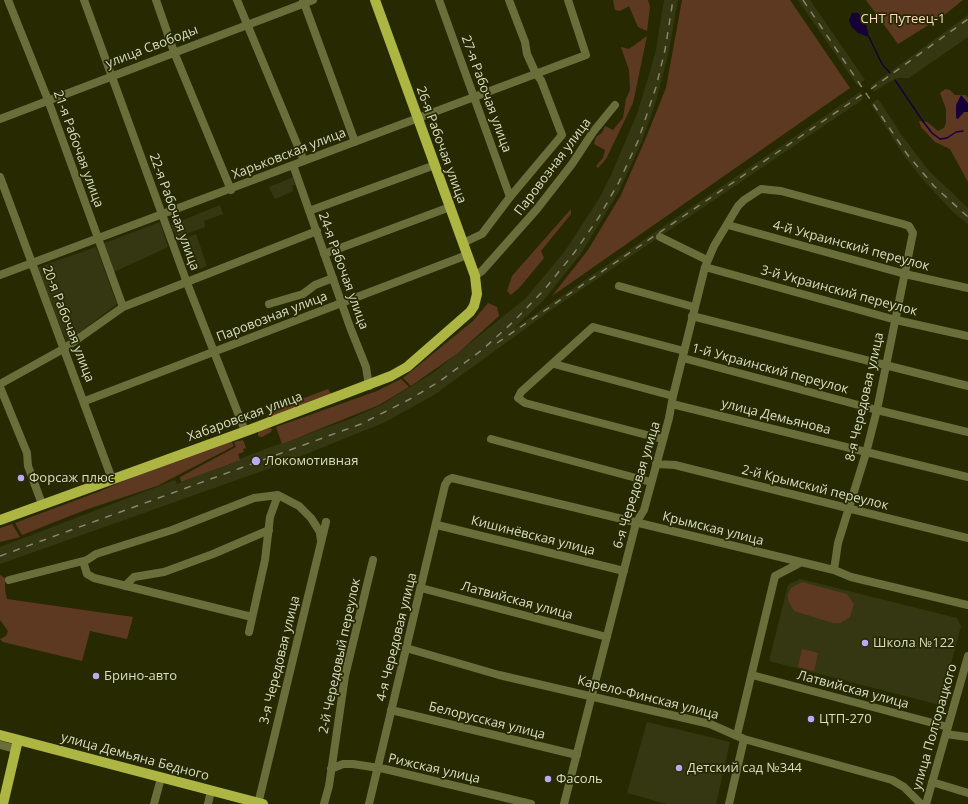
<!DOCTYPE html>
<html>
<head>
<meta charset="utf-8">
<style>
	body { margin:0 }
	canvas { display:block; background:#272a00 }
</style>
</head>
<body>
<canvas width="968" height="804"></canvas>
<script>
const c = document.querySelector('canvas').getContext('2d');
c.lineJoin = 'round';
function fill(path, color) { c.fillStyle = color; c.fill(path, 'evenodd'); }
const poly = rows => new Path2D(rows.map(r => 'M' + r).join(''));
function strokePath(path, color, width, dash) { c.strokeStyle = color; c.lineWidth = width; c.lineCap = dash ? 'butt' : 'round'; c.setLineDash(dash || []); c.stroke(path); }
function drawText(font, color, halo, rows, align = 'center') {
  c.font = font + ' "Open Sans",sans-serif'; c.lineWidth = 3.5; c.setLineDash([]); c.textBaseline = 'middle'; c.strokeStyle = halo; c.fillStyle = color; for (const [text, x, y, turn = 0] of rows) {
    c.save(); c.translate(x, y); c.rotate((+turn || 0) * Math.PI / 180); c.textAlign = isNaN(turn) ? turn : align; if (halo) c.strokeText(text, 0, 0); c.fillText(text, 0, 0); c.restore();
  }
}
const built = poly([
	[664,0,678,0,668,55,656,101,642,141,618,193,580,255,543,301,512,330,860,92,863,96,862,100,551,310,434,395,383,423,279,465,0,564,0,547,175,480,177,484,260,451,350,419,381,405,433,373,526,298,565,251,599,199,611,175,637,114,649,75,656,50],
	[798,0,810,0,865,80,857,85],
	[968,15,968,37,909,78,898,78,889,82,874,92,871,86],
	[878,99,903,137,929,171,968,208,968,224,953,212,925,182,905,157,871,104],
	[293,177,295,185,292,186,293,191,275,199,269,187],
	[220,205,223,214,204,221,205,227,177,237,171,225],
	[160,222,168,247,114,272,102,244],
	[196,234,207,266,192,272,179,241],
	[96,247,117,304,67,342,36,268],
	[800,579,957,618,961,626,940,705,769,661,788,585],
	[647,722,730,742,716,804,667,804,627,793]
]);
const green = poly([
	[613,0,648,0,650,7,647,31,638,27,629,6,620,11,615,10],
	[682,0,790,0,850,88,552,296,588,250,621,195,645,140,666,88],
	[866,0,963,0,943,16,898,44],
	[647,36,633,103,606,159,598,168,596,166,603,158,605,150,594,144,596,137,602,133,605,126,613,130,623,118,626,99,630,90,629,70,621,47,629,49],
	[945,89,950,90,955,95,966,95,968,98,968,182,950,149,935,142,921,127,919,121,927,122,938,131,944,128,946,123,946,109,940,93],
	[571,209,571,214,541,251,544,258,520,287,511,295,507,291,512,276],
	[488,303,497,307,499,316,458,353,411,386,403,378,473,321],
	[401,379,409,387,379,405,282,444,276,427,377,391],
	[328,389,333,397,268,421,267,416,286,405],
	[268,428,272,429,271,432,262,437,258,436,258,431],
	[243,440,246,448,243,449,244,452,238,454,240,460,181,482,180,477,236,447,234,442],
	[231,441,234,446,157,486,85,510,22,535,15,523,98,492,159,466],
	[12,524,20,537,0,542,0,528],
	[0,575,5,578,5,590,7,599,133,617,127,639,90,631,82,661,3,642,0,639,6,636,8,631,0,620],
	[802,582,847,594,854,604,850,617,840,623,833,623,794,611,788,600,788,594,791,588],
	[802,649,818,653,814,671,798,667]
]);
const water = poly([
	[852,13,858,13,861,16,866,24,869,37,858,33,851,26,849,20],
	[961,95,968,103,968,112,964,112,958,119,956,118,956,105]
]);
const stream = poly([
	[869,37,882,64,890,73],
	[895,80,922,120,932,133,940,139,947,138,956,132,963,131]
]);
const minor = poly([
	[8,0,48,100,123,307],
	[84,0,187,283,245,431],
	[156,0,174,52,231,190],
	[237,0,304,161],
	[303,0,355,142],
	[439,0,510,197],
	[0,119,313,0],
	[293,165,350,327,366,367,369,386],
	[0,177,112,479],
	[309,211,435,165],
	[728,225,905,274,968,288],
	[660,237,707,260],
	[463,243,482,234,510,197,562,135,541,80,536,74,527,54,525,42,509,0],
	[324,254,450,207],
	[705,267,896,320,968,336],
	[0,275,586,55,568,0],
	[475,276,482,271,537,209,572,164,593,132,615,105],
	[619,286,694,307],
	[269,304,303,294,315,285,333,278],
	[692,316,968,386],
	[683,358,877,410,968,432],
	[554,364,673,396],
	[0,384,65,348,123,307,317,231],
	[0,387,27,453,28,466,42,504],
	[85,401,467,255],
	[672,404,968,477],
	[491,439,651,482],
	[662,439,525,403,518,398,521,392,593,327,684,351],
	[656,464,675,465,968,538],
	[437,525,624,571],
	[83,561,87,574,94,578,252,617],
	[9,580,87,560,96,554,172,530,254,498,278,495,299,506,311,518,320,532,321,541],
	[125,586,134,577,164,572,213,554,269,530],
	[421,588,607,637],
	[249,632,265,560,270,517,278,495],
	[406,648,499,675,710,724,744,739,892,780,904,787,921,804],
	[752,675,948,727],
	[391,710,577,755],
	[946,734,968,737],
	[737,735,775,576,800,563],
	[0,745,16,749],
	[331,769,343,764,353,764,385,769,531,804],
	[932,782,968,793],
	[154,804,161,778],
	[208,804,211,791],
	[258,804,326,522],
	[324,804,329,786,345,676,373,560],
	[369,804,445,485,448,480,452,478,834,570,851,577,968,605],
	[564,804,636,523,644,510,669,418,673,396,705,267,714,246,738,206,744,200,761,189,781,191,903,224,909,226,913,233,877,410,866,453,838,543,834,570],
	[729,804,744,739],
	[926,804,968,656]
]);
const major = poly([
	[0,520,249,430,391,376,407,367,470,312,474,306,477,294,475,276,375,0],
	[0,735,263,804],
	[3,804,18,740]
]);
const rail = poly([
	[803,0,907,154,934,186,968,217],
	[871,89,968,19],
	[497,343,863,94],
	[0,556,361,424,412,398,440,381,482,350,513,322,544,290,574,253,599,217,619,182,638,141,656,87,665,50,673,0]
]);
const markers = [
	[256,461,5,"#baaaf6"],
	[21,478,4,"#baaaf6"],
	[865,643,4,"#baaaf6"],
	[96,676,4,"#baaaf6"],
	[811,719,4,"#baaaf6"],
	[679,768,4,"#baaaf6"],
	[548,779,4,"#baaaf6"]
];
const parkNames = [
	["СНТ Путеец-1",903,19]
];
const streetNames = [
	["улица Свободы",152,47,-21],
	["27-я Рабочая улица",486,94,70],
	["26-я Рабочая улица",441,145,70],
	["21-я Рабочая улица",78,149,70],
	["Харьковская улица",289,154,-21],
	["Паровозная улица",553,167,-53],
	["22-я Рабочая улица",174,212,70],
	["4-й Украинский переулок",851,246,15],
	["24-я Рабочая улица",343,271,70],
	["3-й Украинский переулок",839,291,15],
	["Паровозная улица",272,317,-21],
	["20-я Рабочая улица",68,324,69],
	["1-й Украинский переулок",770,369,15],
	["8-я Чередовая улица",865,397,-77],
	["Хабаровская улица",245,417,-20],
	["улица Демьянова",776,417,14],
	["6-я Чередовая улица",637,485,-73],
	["2-й Крымский переулок",815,488,14],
	["Крымская улица",713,529,14],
	["Кишинёвская улица",533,536,14],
	["Латвийская улица",517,601,15],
	["4-я Чередовая улица",397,637,-76],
	["2-й Чередовый переулок",340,656,-78],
	["3-я Чередовая улица",280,660,-76],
	["Латвийская улица",853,690,15],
	["Карело-Финская улица",648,698,14],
	["Белорусская улица",487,721,14],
	["улица Полторацкого",935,727,-74],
	["улица Демьяна Бедного",135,757,15],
	["Рижская улица",434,769,13]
];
const poiNames = [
	["Локомотивная",265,461],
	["Форсаж плюс",29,478],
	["Школа №122",873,643],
	["Брино-авто",104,676],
	["ЦТП-270",819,719],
	["Детский сад №344",687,768],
	["Фасоль",556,779]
];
fill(built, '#353712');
fill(green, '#5e3921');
fill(water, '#150037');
strokePath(stream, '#150037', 1.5);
strokePath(minor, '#6a6e3b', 8);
strokePath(major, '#adb642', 10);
strokePath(rail, '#858868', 1.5, [7, 7]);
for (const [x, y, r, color] of markers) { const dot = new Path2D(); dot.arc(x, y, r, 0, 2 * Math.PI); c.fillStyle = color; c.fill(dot); strokePath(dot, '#272a00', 1.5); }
drawText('13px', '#fed8c1', '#272a00', parkNames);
drawText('13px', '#daddc6', '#272a00', streetNames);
drawText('13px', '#daddc6', '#272a00', poiNames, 'left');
</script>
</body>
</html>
